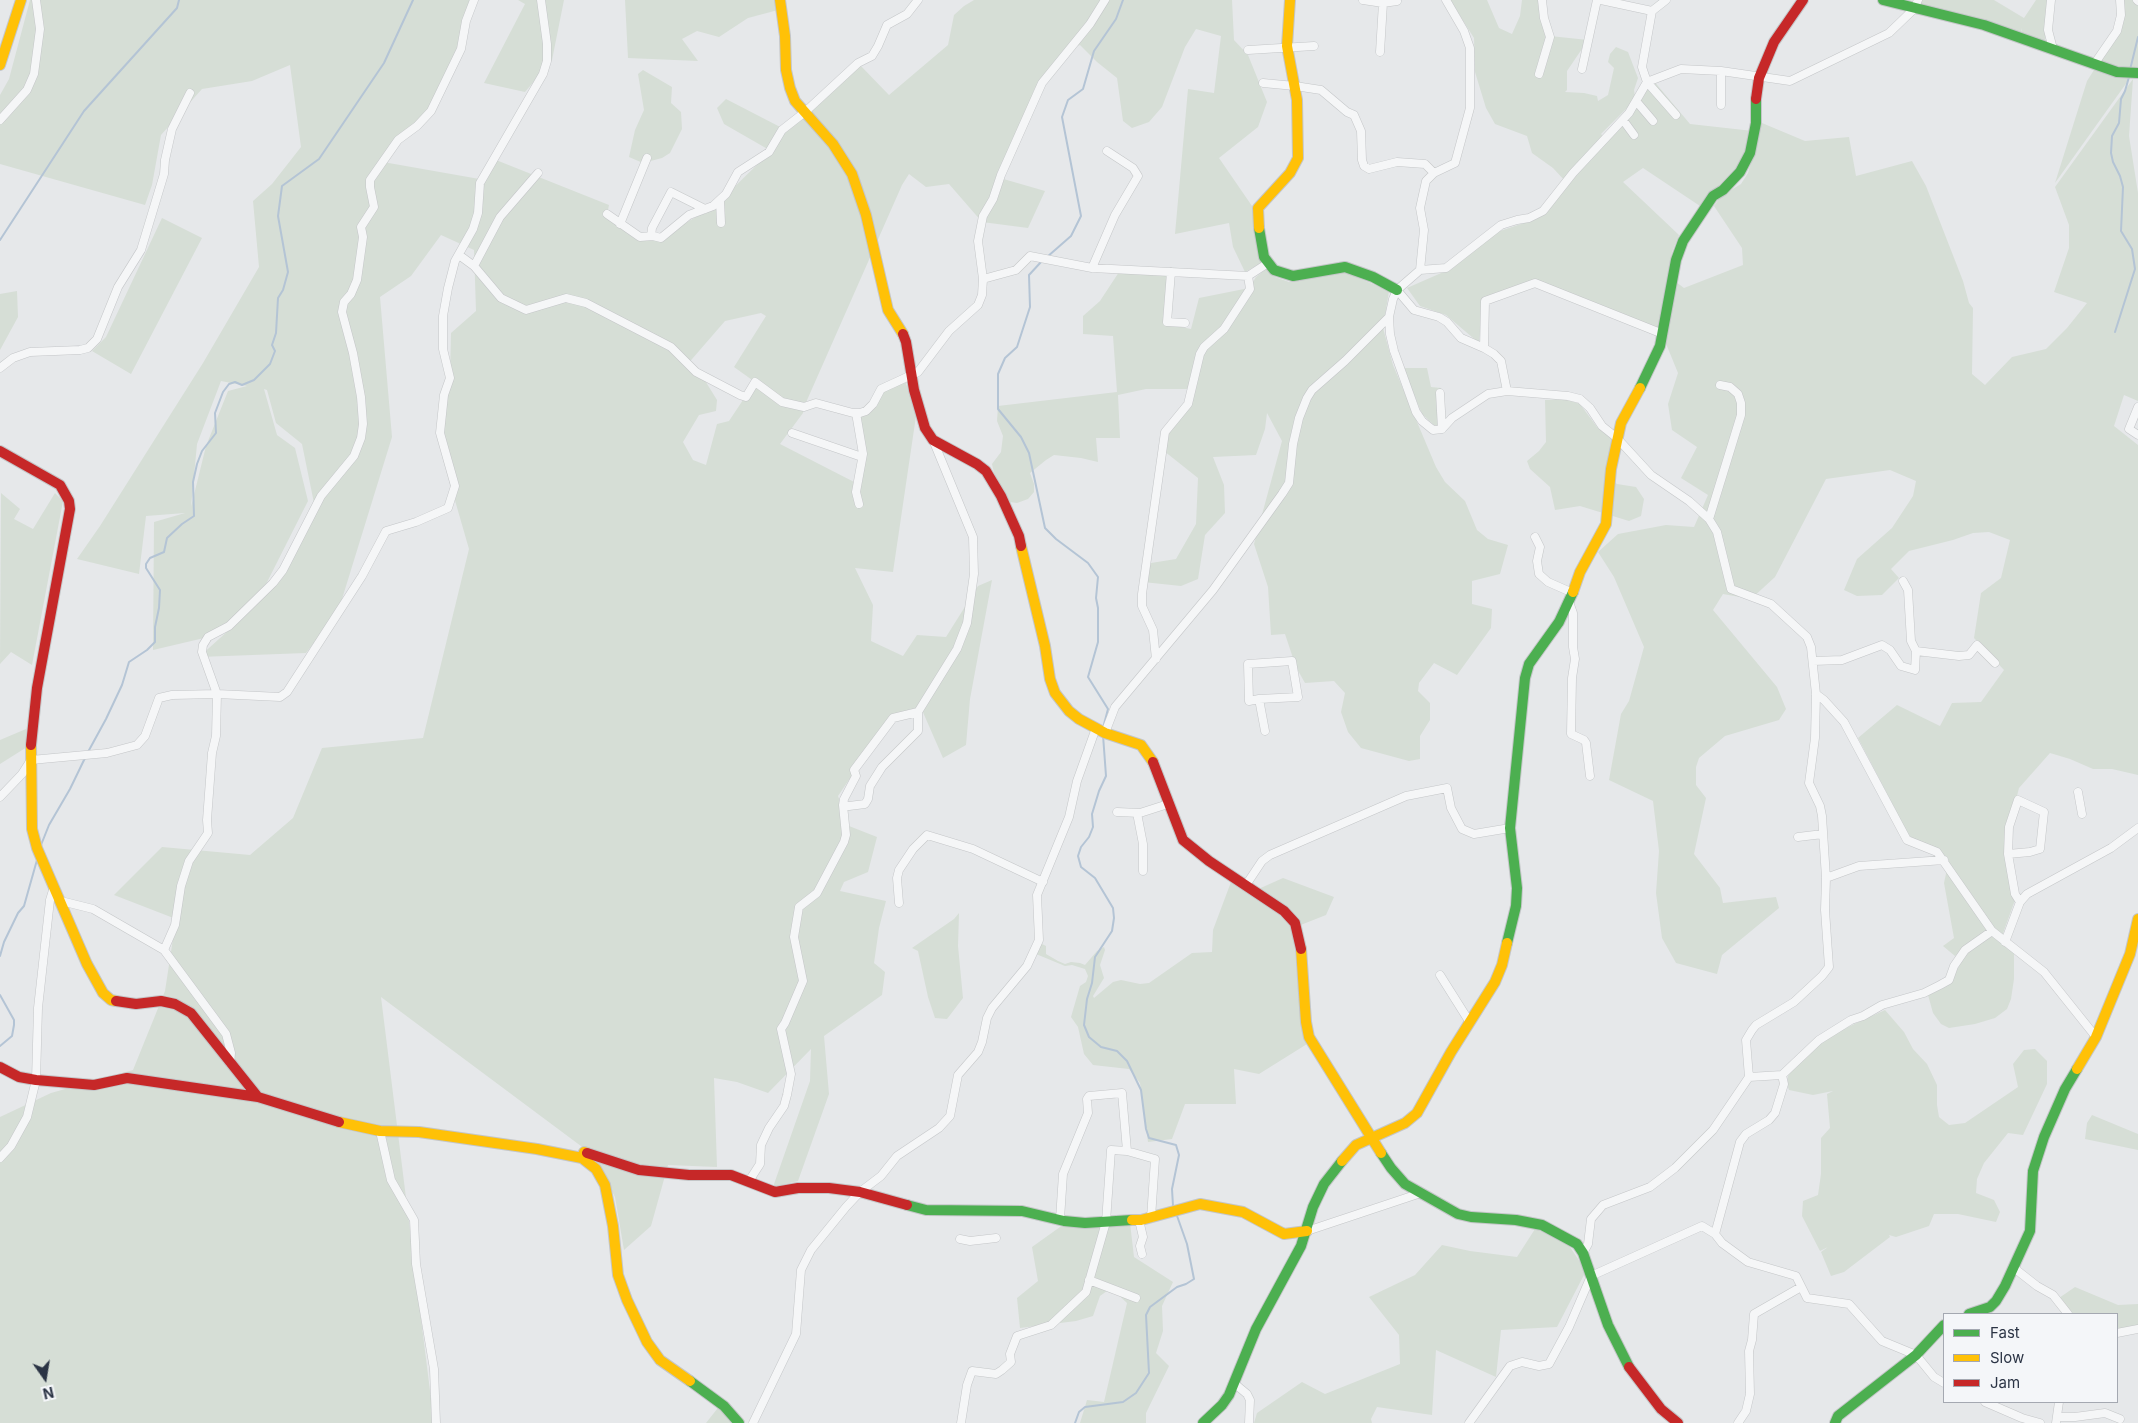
<!DOCTYPE html>
<html>
<head>
<meta charset="utf-8">
<style>
	body { margin:0 }
	#map { position:relative; width:2138px; height:1423px; overflow:hidden; background:#e6e8ea; font-family:Inter,sans-serif }
	canvas { display:block }
	.legend { position:absolute; left:1943px; top:1313px; width:175px; height:90px; box-sizing:border-box; background:#f4f6f9; border:1px solid #a4a8b1; margin:0; padding:6px 9px; list-style:none; font-size:15px; color:#2b3445 }
	.legend li { display:flex; align-items:center; gap:10px; height:25px }
	.legend b { width:25px; border:1px solid #a4a8b1 }
	.north { position:absolute; left:20px; top:1353px; width:50px; height:50px; -webkit-text-stroke:4px #f4f6f9; paint-order:stroke; rotate:167deg; font-size:14px; font-weight:700; line-height:20px; text-align:center; color:#2b3445 }
	.north::after { content:''; display:block; margin:auto; width:18px; height:22px; background:#2b3445; clip-path:polygon(50% 0,100% 100%,50% 72%,0 100%) }
</style>
</head>
<body>
<div id="map">
<canvas width="2138" height="1423"></canvas>
<ul class="legend">
<li><b style="height:6px;background:#4caf50"></b>Fast</li>
<li><b style="height:6px;background:#ffc107"></b>Slow</li>
<li><b style="height:6px;background:#c62828"></b>Jam</li>
</ul>
<div class="north">N</div>
</div>
<script>
const c = document.querySelector('canvas').getContext('2d');
c.lineJoin = 'round';
function fill(path, color) { c.fillStyle = color; c.fill(path, 'evenodd'); }
const poly = rows => new Path2D(rows.map(r => 'M' + r).join(''));
function strokePath(path, color, width, dash) { c.strokeStyle = color; c.lineWidth = width; c.lineCap = dash ? 'butt' : 'round'; c.setLineDash(dash || []); c.stroke(path); }
const green = poly([
	[30,0,475,0,459,51,431,111,383,162,485,180,496,160,609,205,607,215,656,241,717,204,771,151,724,124,717,108,726,99,786,130,858,63,889,95,948,45,954,15,964,6,974,0,1232,0,1234,40,1248,55,1267,102,1258,127,1219,158,1252,206,1261,263,1245,272,1233,247,1229,223,1175,234,1188,89,1214,93,1221,36,1196,29,1185,47,1162,107,1149,122,1132,128,1123,121,1117,78,1097,62,1080,45,1068,50,1035,88,1000,178,1045,191,1028,228,982,222,949,184,926,187,909,174,902,185,804,407,803,413,780,444,858,484,862,456,857,415,872,405,881,389,905,380,916,416,893,572,855,568,873,605,871,641,903,656,917,635,946,637,978,586,992,580,970,699,966,745,943,758,922,710,889,721,838,796,849,826,877,837,868,872,844,882,840,891,886,901,879,928,874,963,885,972,882,995,824,1036,829,1094,798,1181,773,1187,810,1081,811,1049,768,1093,737,1082,714,1078,717,1167,668,1165,651,1226,624,1250,615,1197,593,1155,381,997,434,1423,0,1423,0,1117,51,1093,133,1070,165,991,176,919,114,895,162,847,250,855,293,818,322,748,423,738,469,549,439,445,444,395,450,378,451,333,476,311,474,250,441,235,411,276,380,297,392,437,338,612,306,653,199,657,250,611,204,638,153,650,154,522,185,513,146,516,139,574,77,559,100,526,203,363,259,267,253,201,272,184,301,147,290,65,252,81,202,89,161,135,152,185,145,205,0,164,0,95,9,79],
	[761,313,766,316,734,367,755,382,729,421,717,424,706,465,693,460,683,442,699,415,716,411,717,400,704,379,686,366,725,321],
	[221,381,247,386,228,391,206,446,191,507,197,444],
	[264,389,267,390,276,423,302,444,315,508,295,548,256,604,308,501,295,448,277,435],
	[518,0,564,0,552,60,525,92,484,83,525,4],
	[625,0,777,0,778,10,748,18,719,37,697,31,682,39,698,61,628,58],
	[1450,0,1487,0,1499,28,1512,34,1520,16,1522,0,1544,0,1550,36,1588,40,1567,71,1567,90,1565,92,1584,93,1597,96,1598,101,1608,95,1614,68,1608,62,1610,54,1616,47,1628,52,1638,78,1634,90,1635,97,1653,80,1690,124,1753,131,1739,169,1714,190,1700,206,1643,168,1623,182,1679,235,1672,252,1668,276,1684,288,1743,265,1742,248,1714,206,1721,196,1741,184,1748,173,1762,123,1805,141,1849,137,1856,176,1912,161,1926,186,1963,281,1969,303,1973,308,1972,374,1985,385,2012,357,2046,349,2067,328,2087,303,2054,292,2069,248,2069,225,2055,187,2133,79,2129,136,2138,193,2138,401,2124,395,2114,426,2138,445,2138,775,2112,769,2093,769,2070,759,2050,753,2019,788,2005,844,2015,900,2002,936,1983,933,1955,956,1943,946,1954,938,1944,883,1949,860,1909,836,1858,738,1897,705,1940,726,1952,703,1981,702,2004,670,1974,638,1981,593,2001,578,2010,540,1989,532,1973,533,1953,540,1909,551,1891,569,1899,578,1882,595,1857,596,1844,590,1857,559,1892,528,1913,496,1916,481,1890,470,1826,479,1775,577,1751,599,1723,594,1713,610,1777,687,1786,709,1779,720,1725,736,1699,758,1696,767,1696,785,1706,798,1694,854,1720,888,1723,903,1776,897,1779,908,1722,955,1717,974,1676,963,1662,938,1656,893,1659,851,1653,801,1609,780,1621,714,1629,701,1644,647,1614,577,1598,552,1618,534,1666,525,1694,527,1708,495,1681,478,1697,447,1672,430,1668,404,1678,373,1660,329,1536,280,1483,298,1479,343,1446,315,1420,306,1407,288,1448,270,1497,232,1527,222,1565,188,1614,130,1632,103,1601,134,1603,136,1566,182,1553,168,1532,153,1527,136,1495,124,1486,108,1475,72,1474,38],
	[1921,0,1994,0,2024,18,2036,0,2048,0,2045,41,2021,33,2022,28,2020,33,1918,8],
	[2124,0,2138,0,2138,70,2130,78,2055,183,2087,81,2120,29],
	[643,70,672,87,671,103,681,112,682,129,670,153,662,158,643,163,629,157,635,130,644,110,638,74],
	[162,218,202,238,131,374,92,351,106,337],
	[1266,269,1275,277,1289,282,1342,271,1389,291,1383,328,1393,365,1436,467,1445,482,1465,501,1477,530,1488,539,1508,545,1500,574,1472,581,1472,604,1492,609,1491,628,1457,675,1434,663,1419,683,1418,691,1430,703,1430,720,1420,736,1420,759,1409,761,1361,748,1348,732,1341,712,1345,693,1334,681,1305,683,1296,667,1285,634,1271,635,1268,587,1254,544,1282,441,1267,413,1265,429,1256,455,1213,457,1224,485,1225,513,1205,535,1198,579,1181,586,1143,582,1151,563,1176,559,1196,524,1198,478,1164,451,1165,432,1184,405,1190,385,1187,389,1146,389,1118,395,1120,438,1096,438,1098,462,1081,458,1054,455,1046,460,1030,473,1034,484,1034,492,1028,499,1017,503,1010,502,997,485,992,464,1001,452,1003,436,997,421,998,406,1117,392,1113,336,1083,334,1083,316,1100,301,1119,272,1168,276,1167,324,1191,329,1199,298,1249,288,1256,277],
	[17,291,18,317,0,350,0,294],
	[1403,368,1427,368,1431,387,1441,388,1443,421,1436,427,1422,414],
	[1566,399,1580,404,1597,427,1611,437,1612,443,1606,476,1617,484,1636,487,1644,499,1641,516,1629,521,1580,506,1555,510,1550,487,1530,469,1527,461,1539,451,1546,442,1545,400],
	[1,493,20,509,14,519,33,529,55,493,63,501,32,665,11,652,0,664],
	[26,729,27,747,0,764,0,740],
	[1283,878,1334,897,1326,915,1293,928,1301,1023,1307,1044,1259,1074,1234,1069,1236,1104,1185,1104,1172,1139,1148,1142,1140,1083,1129,1069,1093,1065,1084,1054,1078,1027,1071,1017,1080,986,1086,982,1088,976,1085,969,1072,965,1065,966,1036,954,1039,945,1042,944,1046,946,1046,954,1058,961,1065,964,1071,962,1080,963,1085,965,1097,951,1104,947,1105,950,1100,965,1104,978,1093,996,1094,998,1113,982,1121,980,1140,984,1149,983,1192,953,1212,952,1213,930,1231,882,1254,891],
	[959,913,958,946,963,998,947,1019,935,1018,928,997,918,951,912,948,954,919],
	[1992,936,2014,953,2014,979,2011,999,2007,1009,1995,1018,1975,1024,1949,1028,1941,1024,1933,1013,1928,995,1950,983,1966,953],
	[1885,1010,1904,1032,1913,1049,1927,1064,1937,1085,1937,1105,1939,1117,1949,1125,1965,1123,2018,1087,2013,1064,2024,1050,2035,1049,2047,1061,2047,1084,2023,1135,2008,1133,1984,1163,1977,1179,1976,1193,1994,1200,2000,1212,1996,1222,1958,1214,1934,1214,1929,1226,1896,1237,1889,1235,1890,1237,1844,1272,1831,1276,1821,1252,1828,1247,1820,1251,1802,1216,1803,1201,1818,1195,1821,1174,1821,1138,1830,1128,1827,1094,1833,1091,1813,1095,1789,1090,1787,1084,1788,1076,1793,1069,1822,1042,1837,1032],
	[2092,1115,2138,1134,2138,1150,2085,1139,2087,1123],
	[1130,1223,1134,1257,1173,1282,1162,1306,1163,1331,1156,1353,1169,1366,1146,1413,1146,1423,1080,1423,1087,1400,1104,1402,1127,1303,1111,1288,1100,1296,1093,1316,1076,1321,1020,1328,1017,1298,1038,1281,1032,1247,1060,1227],
	[1535,1229,1564,1238,1586,1271,1557,1327,1501,1330,1496,1377,1436,1350,1432,1415,1377,1407,1371,1419,1372,1423,1254,1423,1257,1413,1302,1382,1325,1394,1400,1364,1399,1335,1369,1297,1415,1275,1442,1245,1470,1251,1517,1257],
	[2075,1287,2118,1305,2138,1304,2138,1329,2117,1332,2117,1314,2068,1314,2059,1298],
	[721,1404,734,1423,706,1423]
]);
const stream = poly([
	[2130,70,2138,37],
	[0,240,84,111,177,8,179,0],
	[1047,257,1071,236,1081,216,1062,117,1068,100,1083,89,1094,51,1116,19,1123,0],
	[1041,262,1029,275,1030,307,1017,347,1005,358,998,374,998,409,1021,437,1029,453,1045,528,1056,539,1088,563,1098,577,1096,598,1098,608,1098,642,1088,677,1108,709,1103,728],
	[2115,332,2135,269,2132,249,2121,231,2123,187,2120,176,2113,162,2111,153,2112,136,2119,123,2121,99,2125,91,2129,77],
	[1103,735,1106,776,1099,791,1092,814,1093,827,1089,837,1081,847,1078,856,1081,867,1095,878,1113,908,1114,918,1112,931,1095,957,1092,983,1087,999,1084,1025,1089,1037,1101,1047,1117,1051,1127,1061,1141,1090,1146,1129,1149,1138,1176,1145,1179,1155,1172,1189,1173,1206],
	[88,752,106,719,122,685,129,662,147,650,155,642,155,627,159,608,160,590,146,568,146,564,150,558,164,552,167,538,182,524,194,516,193,482,197,464,202,451,216,433,215,413,223,392,229,384,235,382,242,385,254,380,270,364,275,351,272,345,276,333,278,298,283,290,288,272,278,216,282,186,319,159,384,63,413,0],
	[41,845,49,825,70,789,85,758],
	[0,956,4,942,18,913,24,906,37,860],
	[0,995,14,1020,14,1025,12,1036,0,1046],
	[1075,1423,1079,1412,1085,1407,1123,1402,1136,1393,1149,1373,1146,1315,1150,1307,1177,1287,1186,1284,1194,1279,1187,1244,1176,1213]
]);
const street = poly([
	[1363,0,1383,3,1380,52],
	[1601,0,1652,11],
	[1666,0,1652,11,1642,67,1647,82,1676,115],
	[2051,0,2048,30,2053,49],
	[2137,0,2138,1],
	[1383,3,1397,1],
	[1248,50,1314,46],
	[2095,63,2117,31,2121,15,2120,0],
	[1582,69,1597,0],
	[1721,71,1721,105],
	[1539,74,1550,37,1544,18,1542,0],
	[1263,83,1295,86,1321,90,1347,112,1354,115,1361,131,1362,160,1364,166,1369,169,1397,162,1425,164,1434,173],
	[1636,101,1653,121],
	[0,120,27,90,34,74,40,29,36,0],
	[1623,120,1634,135],
	[538,173,500,217,474,266,501,298,526,310,566,298,586,303,671,347,696,372,740,395,746,397,755,382,782,402,804,407,816,403,853,413,860,413,866,411,873,404,881,389,918,372,949,331,978,305,982,295,983,279,978,241,983,216,993,199,1001,175,1042,83,1090,24,1105,0],
	[720,201,721,223],
	[607,214,640,237,653,236,661,238,689,215,713,206,726,194,738,172,769,152,782,130,805,112,858,63,872,56,878,46,887,25,907,14,918,0],
	[620,224,647,158],
	[651,236,652,228,671,192,705,209],
	[459,255,474,266],
	[1092,268,1115,215,1138,176,1133,168,1107,151],
	[1420,270,1424,230,1420,208,1426,181,1434,173,1455,163,1470,108,1470,48,1464,31,1446,0],
	[1171,272,1167,322,1185,323],
	[983,279,1016,270,1030,256,1092,268,1248,276,1268,263],
	[1397,290,1414,310,1439,317,1447,322,1461,338,1484,348],
	[1389,317,1390,334,1394,351,1416,412,1422,421,1433,430,1442,429,1452,418,1488,394,1507,391,1568,396,1580,399,1590,408,1602,426,1617,438,1651,475,1689,501,1709,519,1717,532,1731,589,1771,604,1807,637,1811,647,1816,694,1815,738,1809,783,1820,806,1822,816,1826,878,1825,910,1829,967,1822,976,1794,1002,1756,1025,1752,1030,1746,1040,1749,1077,1713,1130,1675,1168,1650,1187,1603,1205,1591,1219,1588,1244,1583,1253],
	[0,368,13,358,30,352,80,350,88,348,97,339,118,287,141,250,164,174,165,160,172,129,190,93],
	[1507,391,1501,361,1494,354,1484,348,1485,301,1535,283,1663,334],
	[1440,393,1442,429],
	[2138,407,2129,429,2138,435],
	[792,433,859,456,863,454,856,413],
	[859,504,856,492,863,454],
	[1709,519,1741,415,1741,403,1738,394,1730,387,1720,385],
	[1535,537,1540,547,1537,561,1539,574,1548,582,1573,593],
	[1903,581,1908,590,1911,641,1916,651],
	[1569,602,1573,613,1573,647,1575,659,1572,678,1571,734,1584,740,1586,743,1590,776],
	[1156,659,1153,630,1142,606,1142,594,1165,432,1188,404,1200,354,1204,347,1224,329,1250,289,1248,276],
	[1813,661,1842,660,1882,645,1890,650,1901,666,1915,670,1916,651,1959,656,1969,655,1977,645,1995,663],
	[1816,694,1824,700,1844,722,1907,840,1937,852,1992,931,2044,972,2096,1037],
	[1259,699,1249,701,1248,664,1292,661,1298,697,1259,699,1265,731],
	[1105,733,1115,707,1213,590,1282,494,1289,483,1293,444,1299,418,1307,398,1312,390,1345,361,1389,317,1393,299,1397,290,1420,270,1446,268,1501,225,1517,220,1529,218,1543,211,1573,173,1629,113,1647,82,1681,69,1721,71,1790,81,1889,33,1914,9,1918,0],
	[2078,792,2082,814],
	[0,797,22,774,31,760,107,753,137,745,145,736,159,698,172,695,217,694,280,697,287,692,362,576,386,531,416,522,448,508,455,486,440,433,444,395,450,378,443,349,443,316,448,288,455,261,473,229,478,213,480,183,543,74,547,61,547,44,541,0],
	[843,805,849,806,865,804,868,799,870,786,882,767,918,731,918,712,957,649,967,623,974,574,973,537,933,440],
	[1117,812,1140,813,1168,804],
	[1137,813,1143,844,1143,871],
	[1798,837,1823,834],
	[2008,854,2030,852,2040,849,2044,812,2018,800,2009,827,2008,854,2015,894,2020,902],
	[1826,878,1859,866,1944,860],
	[1246,885,1262,861,1270,855,1406,796,1447,788,1451,808,1462,829,1474,834,1510,828],
	[61,901,93,909,164,950,226,1034,231,1053,230,1063],
	[899,903,897,878,899,870,913,849,927,835,973,849,1043,882],
	[2005,942,2020,902,2027,894,2111,848,2138,828],
	[164,950,175,925,181,886,189,861,208,833,207,820,212,753,216,736,217,694,202,652,203,645,208,637,229,626,273,583,283,570,321,496,354,456,361,438,363,424,361,397,353,353,342,312,344,302,351,294,357,280,363,237,361,227,374,207,370,187,370,180,398,140,417,126,431,111,461,49,466,21,474,0],
	[1440,975,1469,1021],
	[1782,1075,1784,1084,1775,1113,1769,1120,1746,1134,1740,1142,1715,1234,1722,1243,1748,1262,1796,1276,1807,1298,1849,1304,1882,1341,1916,1355,1934,1377,1944,1383],
	[1749,1077,1782,1075,1819,1040,1851,1020,1863,1016,1882,1005,1924,993,1940,985,1949,980,1954,966,1965,950,1992,931],
	[380,1131,391,1180,414,1220,416,1264,434,1369,436,1423],
	[0,1158,11,1146,27,1117,36,1080,38,1008,50,900,54,887],
	[749,1181,760,1164,761,1145,769,1128,784,1106,787,1095,791,1074,781,1029,785,1023,803,981,794,937,799,907,817,893,844,842,846,835,843,805,844,799,856,776,854,770,893,718,918,712],
	[1060,1219,1063,1174,1088,1113,1087,1099,1089,1096,1122,1093,1127,1151],
	[1139,1220,1143,1237,1140,1246,1142,1254],
	[1307,1231,1421,1193],
	[960,1239,970,1241,996,1238],
	[2014,1268,2037,1286,2053,1295,2068,1314],
	[1089,1280,1136,1298],
	[2117,1333,2138,1329],
	[1235,1384,1247,1394,1250,1400,1249,1423],
	[1985,1402,2022,1418,2040,1423],
	[2057,1417,2075,1417,2105,1413,2120,1419],
	[753,1423,796,1334,801,1270,811,1250,846,1207,860,1192,881,1176,897,1156,939,1128,950,1116,958,1075,978,1052,982,1042,987,1018,992,1008,1027,966,1039,940,1037,895,1069,817,1077,781,1096,728],
	[961,1423,967,1385,972,1371,996,1374,1002,1370,1011,1362,1010,1354,1017,1336,1051,1325,1086,1292,1106,1222,1111,1150,1127,1151,1155,1159,1151,1218],
	[1469,1423,1510,1366,1522,1362,1539,1366,1549,1364,1569,1327,1591,1276,1702,1226,1715,1234],
	[1738,1423,1746,1411,1750,1394,1749,1351,1752,1340,1754,1314,1801,1287],
	[2056,1423,2059,1402]
]);
const fast = poly([
	[1883,0,1984,25,2117,72,2138,73],
	[1259,228,1264,257,1274,270,1293,276,1345,267,1373,277,1397,290],
	[1640,388,1660,346,1676,260,1683,241,1713,196,1723,190,1740,172,1750,153,1756,123,1756,99],
	[1507,943,1516,906,1517,888,1510,828,1525,678,1529,664,1559,622,1573,592],
	[1381,1153,1391,1168,1405,1184,1458,1214,1471,1217,1516,1220,1542,1225,1577,1244,1583,1253,1608,1325,1629,1367],
	[907,1205,926,1210,1022,1211,1064,1221,1085,1223,1132,1220],
	[1969,1314,1990,1307,1996,1301,2005,1286,2030,1231,2033,1171,2044,1137,2065,1089,2077,1069],
	[690,1381,724,1406,739,1423],
	[1203,1423,1222,1405,1229,1395,1256,1329,1301,1246,1313,1207,1324,1184,1342,1161],
	[1835,1423,1838,1416,1916,1355,1944,1325]
]);
const slow = poly([
	[780,0,785,36,786,70,790,88,795,101,833,144,852,174,866,215,888,310,903,334],
	[0,65,21,0],
	[1259,228,1258,208,1290,173,1298,158,1297,100,1287,46,1290,0],
	[1021,546,1045,646,1050,679,1055,693,1069,711,1079,719,1105,733,1141,745,1153,762],
	[1573,592,1580,572,1606,524,1611,469,1621,423,1640,388],
	[31,745,32,829,37,848,87,964,103,993,111,1000,116,1001],
	[1301,949,1306,1022,1309,1037,1381,1153],
	[2077,1069,2096,1037,2130,954,2138,919],
	[339,1122,380,1131,419,1132,537,1149,582,1158,584,1152,587,1153],
	[582,1158,596,1169,605,1185,613,1226,618,1275,627,1300,647,1342,660,1360,690,1381],
	[1342,1161,1356,1145,1405,1123,1417,1113,1451,1052,1495,982,1502,965,1507,943],
	[1132,1220,1141,1220,1200,1204,1243,1212,1284,1234,1307,1231]
]);
const jam = poly([
	[1756,99,1759,78,1774,42,1803,0],
	[903,334,906,342,914,390,925,428,933,440,977,464,986,471,1001,496,1019,536,1021,546],
	[0,451,60,485,69,501,70,509,37,688,31,745],
	[1153,762,1183,840,1209,861,1284,911,1295,923,1301,949],
	[116,1001,136,1004,161,1001,175,1004,191,1013,258,1097],
	[0,1067,19,1077,36,1080,94,1085,127,1078,258,1097,339,1122],
	[587,1153,639,1170,689,1175,731,1175,775,1192,798,1188,829,1188,860,1192,907,1205],
	[1629,1367,1661,1409,1678,1423]
]);
fill(green, '#d6ded6');
strokePath(stream, '#b4c4d5', 2);
strokePath(street, '#c4c6c8', 9);
strokePath(fast, '#c4c6c8', 12);
strokePath(slow, '#c4c6c8', 12);
strokePath(jam, '#c4c6c8', 12);
strokePath(street, '#f5f6f7', 8);
strokePath(fast, '#4caf50', 10);
strokePath(slow, '#ffc107', 10);
strokePath(jam, '#c62828', 10);
</script>
</body>
</html>
